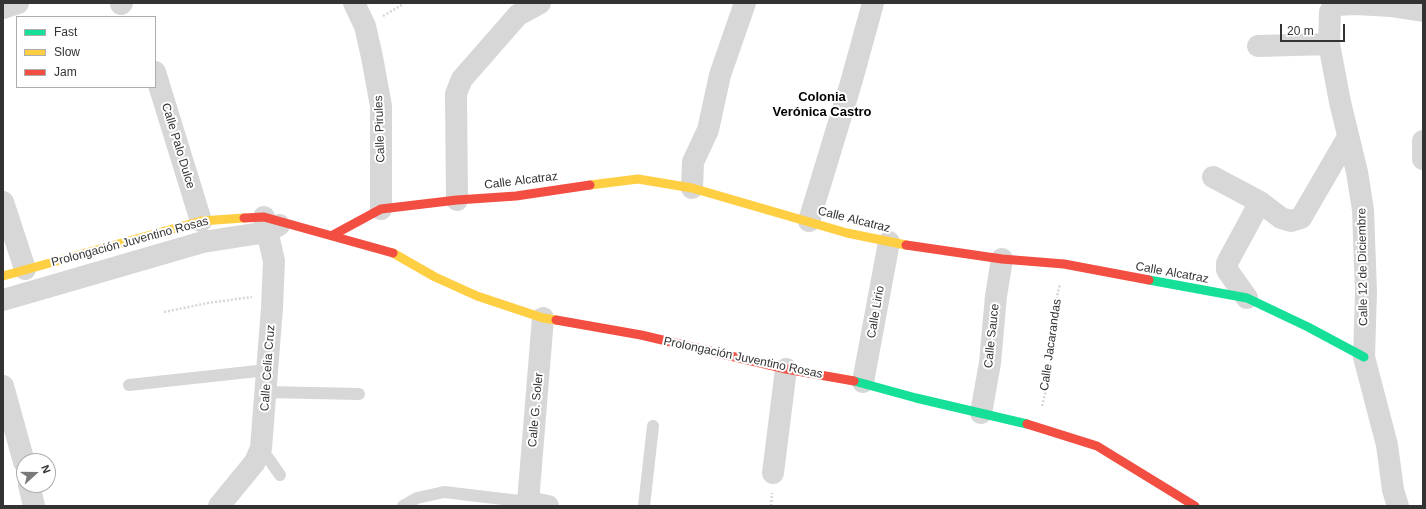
<!DOCTYPE html>
<html>
<head>
<meta charset="utf-8">
<style>
	body { margin:0 }
	#map { position:relative; width:1426px; height:509px; overflow:hidden; background:#fff; font-family:Helvetica,sans-serif }
	canvas { display:block }
	.frame { position:absolute; inset:0; border:4px solid #333; pointer-events:none }
	.legend { position:absolute; left:16px; top:16px; width:140px; height:72px; box-sizing:border-box; background:#fff; border:1px solid #adadad; margin:0; padding:5px 7px; list-style:none; font-size:12px; color:#333 }
	.legend li { display:flex; align-items:center; gap:8px; height:20px }
	.legend b { width:20px; border:1px solid #adadad }
	.north { position:absolute; left:16px; top:453px; width:40px; height:40px; box-sizing:border-box; background:#fff; border:1px solid #adadad; border-radius:50%; rotate:69deg; font-size:11px; font-weight:700; line-height:16px; text-align:center; color:#333 }
	.north::after { content:''; display:block; margin:auto; width:14px; height:18px; background:#7a7a7a; clip-path:polygon(50% 0,100% 100%,50% 72%,0 100%) }
	.scale { position:absolute; left:1280px; top:24px; width:65px; height:18px; box-sizing:border-box; border:2px solid #333; border-top:0; padding-left:5px; font-size:12px; line-height:14px; white-space:nowrap; color:#333; -webkit-text-stroke:3px #fff; paint-order:stroke }
</style>
</head>
<body>
<div id="map">
<canvas width="1426" height="509"></canvas>
<div class="frame"></div>
<ul class="legend">
<li><b style="height:5px;background:#16e098"></b>Fast</li>
<li><b style="height:5px;background:#ffcf43"></b>Slow</li>
<li><b style="height:5px;background:#f24e42"></b>Jam</li>
</ul>
<div class="north">N</div>
<div class="scale">20 m</div>
</div>
<script>
const c = document.querySelector('canvas').getContext('2d');
c.lineJoin = 'round';
const poly = rows => new Path2D(rows.map(r => 'M' + r).join(''));
function strokePath(path, color, width, dash) { c.strokeStyle = color; c.lineWidth = width; c.lineCap = dash ? 'butt' : 'round'; c.setLineDash(dash || []); c.stroke(path); }
function drawText(font, color, halo, rows, align = 'center') {
  c.font = font + ' Helvetica,sans-serif'; c.lineWidth = 4; c.setLineDash([]); c.textBaseline = 'middle'; c.strokeStyle = halo; c.fillStyle = color; for (const [text, x, y, turn = 0] of rows) {
    c.save(); c.translate(x, y); c.rotate((+turn || 0) * Math.PI / 180); c.textAlign = isNaN(turn) ? turn : align; if (halo) c.strokeText(text, 0, 0); c.fillText(text, 0, 0); c.restore();
  }
}
const path = poly([
	[383,16,405,3],
	[164,312,208,303,252,297],
	[1042,406,1047,387,1057,296,1060,284],
	[771,506,772,493]
]);
const lane = poly([
	[129,385,267,370],
	[266,392,359,394],
	[261,448,280,475],
	[403,506,417,498,444,492,528,502],
	[644,506,653,426]
]);
const street = poly([
	[354,3,365,26,372,57,381,106,381,209],
	[121,4,122,3],
	[3,8,18,3],
	[1258,46,1329,44],
	[155,72,201,221],
	[1423,141,1423,159],
	[1213,177,1260,202,1281,218,1291,221,1301,218,1348,137],
	[692,188,693,162,708,130,720,75,745,3],
	[457,200,456,94,459,86,462,79,518,15,540,3],
	[3,202,25,269],
	[809,221,851,83,873,3],
	[1247,298,1227,270,1227,263,1260,202],
	[3,300,203,242,267,232,279,225],
	[543,318,528,502,548,506],
	[863,382,889,242],
	[3,386,24,462],
	[981,413,990,363,996,296,1002,259],
	[773,473,786,369],
	[29,485,34,506],
	[219,506,255,462,261,448,272,308,274,261,264,217],
	[1398,506,1393,490,1387,445,1364,357,1366,292,1363,210,1357,172,1340,102,1329,44,1330,12,1334,5,1356,4,1391,6,1423,11]
]);
const fast = poly([
	[1149,280,1247,298,1308,327,1364,357],
	[854,381,916,398,1027,424]
]);
const slow = poly([
	[590,185,638,179,692,188,847,233,906,245],
	[393,253,435,277,477,296,543,318,556,320],
	[3,276,201,221,244,218]
]);
const jam = poly([
	[244,218,264,217,393,253],
	[333,235,381,209,457,200,516,196,590,185],
	[906,245,1002,259,1064,264,1149,280],
	[556,320,641,335,786,369,854,381],
	[1027,424,1097,446,1195,506]
]);
const streetNames = [
	["Calle Pirules",380,129,-92],
	["Calle Palo Dulce",178,146,73],
	["Calle Alcatraz",521,181,-7],
	["Calle Alcatraz",854,220,14],
	["Prolongación Juventino Rosas",130,242,-15],
	["Calle 12 de Diciembre",1363,267,-91],
	["Calle Alcatraz",1172,273,10],
	["Calle Lirio",876,312,-80],
	["Calle Sauce",992,336,-84],
	["Calle Jacarandas",1051,345,-82],
	["Prolongación Juventino Rosas",743,358,12],
	["Calle Celia Cruz",268,368,-86],
	["Calle G. Soler",536,410,-85]
];
const neighbourhoodNames = [
	["Colonia",822,97],
	["Verónica Castro",822,112]
];
strokePath(path, '#d6d6d6', 2.5, [2, 2]);
strokePath(lane, '#d7d7d7', 12);
strokePath(street, '#d7d7d7', 22);
strokePath(fast, '#16e098', 9);
strokePath(slow, '#ffcf43', 9);
strokePath(jam, '#f24e42', 9);
drawText('12px', '#333', '#fff', streetNames);
drawText('bold 13px', '#000', '#fff', neighbourhoodNames);
</script>
</body>
</html>
